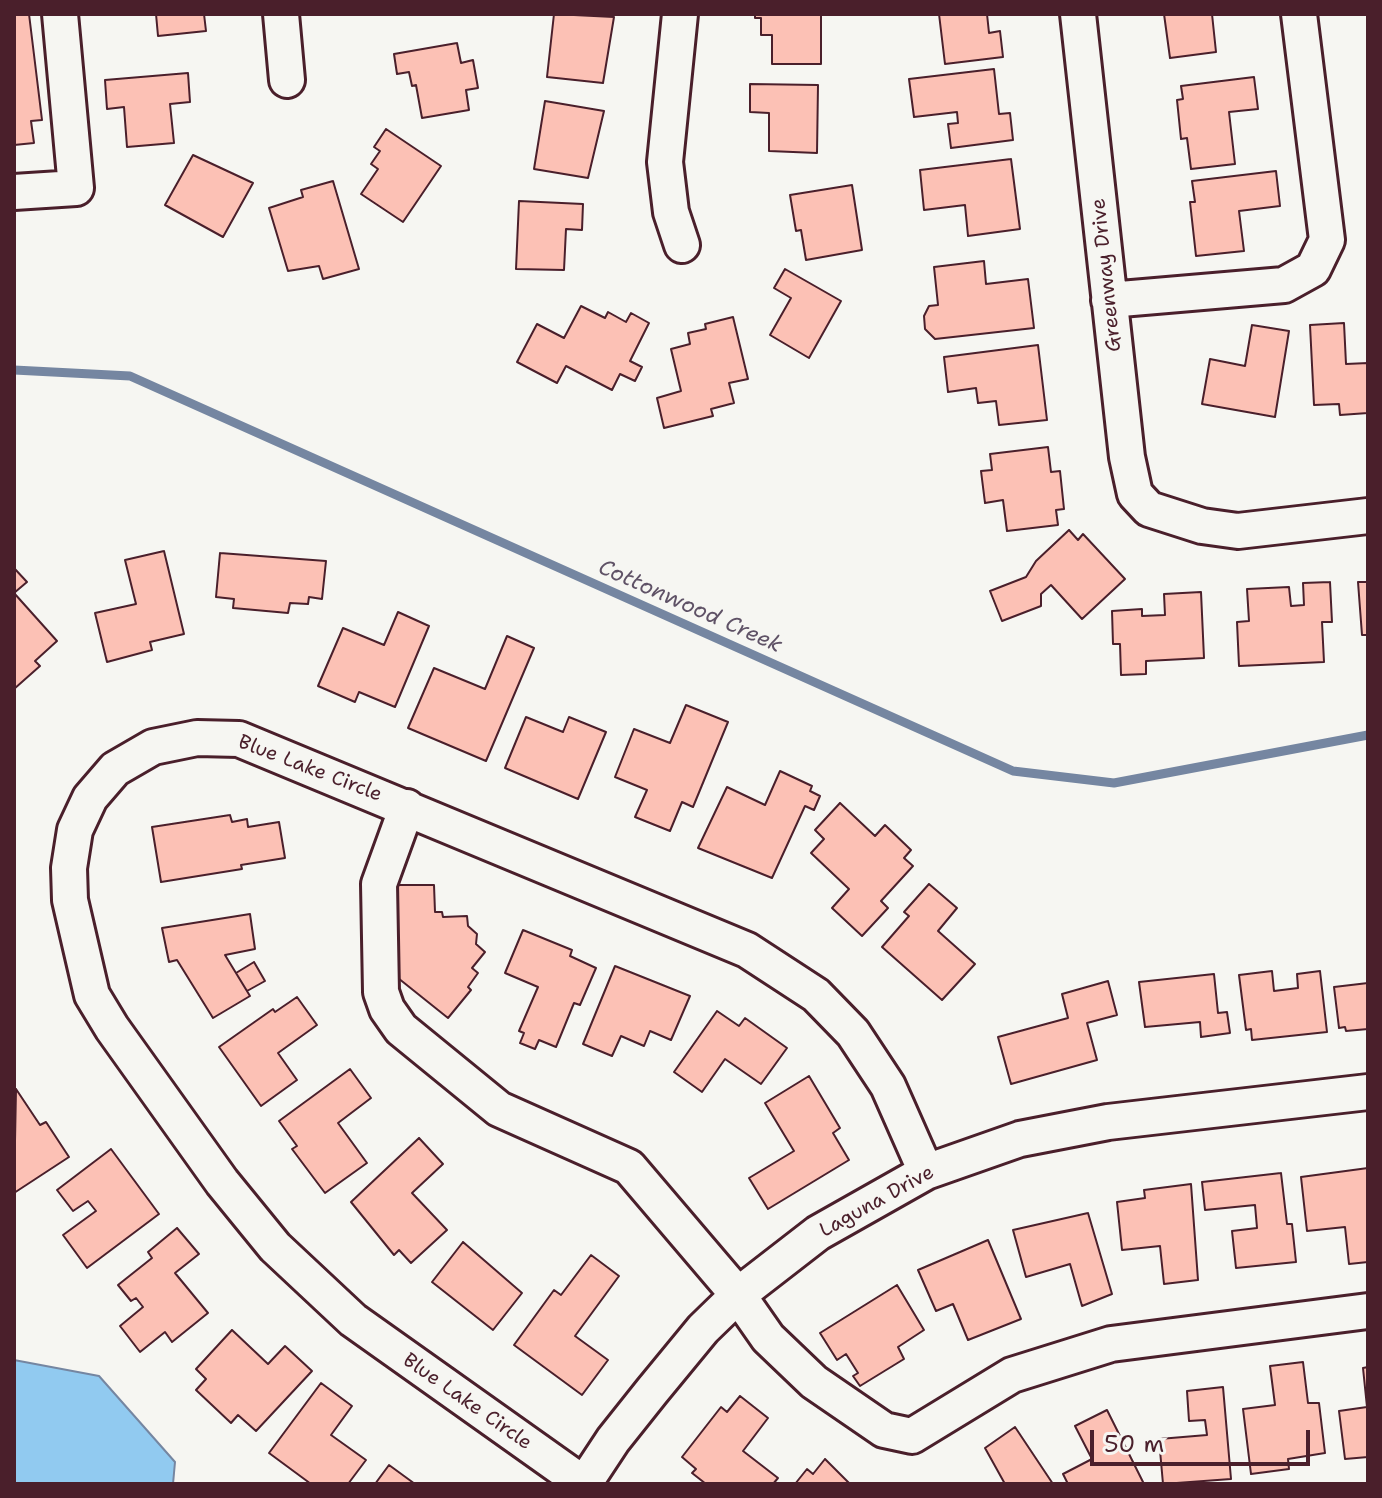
<!DOCTYPE html>
<html>
<head>
<meta charset="utf-8">
<style>
	body { margin:0 }
	#map { position:relative; width:1382px; height:1498px; overflow:hidden; background:#f6f6f2; font-family:"Shantell Sans",sans-serif }
	canvas { display:block }
	.frame { position:absolute; inset:0; border:16px solid #4a1f2b; pointer-events:none }
	.scale { position:absolute; left:1090px; top:1430px; width:220px; height:36px; box-sizing:border-box; border:4px solid #4a1f2b; border-top:0; padding-left:10px; font-size:24px; line-height:28px; white-space:nowrap; color:#4a1f2b; -webkit-text-stroke:6px #f6f6f2; paint-order:stroke }
</style>
</head>
<body>
<div id="map">
<canvas width="1382" height="1498"></canvas>
<div class="frame"></div>
<div class="scale">50 m</div>
</div>
<script>
const c = document.querySelector('canvas').getContext('2d');
c.lineJoin = 'round';
function fill(path, color) { c.fillStyle = color; c.fill(path, 'evenodd'); }
const poly = rows => new Path2D(rows.map(r => 'M' + r).join(''));
function strokePath(path, color, width, dash) { c.strokeStyle = color; c.lineWidth = width; c.lineCap = dash ? 'butt' : 'round'; c.setLineDash(dash || []); c.stroke(path); }
function drawText(font, color, halo, rows, align = 'center') {
  c.font = font + ' "Shantell Sans",sans-serif'; c.lineWidth = 8; c.setLineDash([]); c.textBaseline = 'middle'; c.strokeStyle = halo; c.fillStyle = color; for (const [text, x, y, turn = 0] of rows) {
    c.save(); c.translate(x, y); c.rotate((+turn || 0) * Math.PI / 180); c.textAlign = isNaN(turn) ? turn : align; if (halo) c.strokeText(text, 0, 0); c.fillText(text, 0, 0); c.restore();
  }
}
const water = poly([
	[14,1360,99,1376,175,1462,173,1484,14,1484,14,1360]
]);
const stream = poly([
	[14,370,130,376,1013,771,1114,783,1368,735]
]);
const building = poly([
	[14,14,29,14,42,120,31,121,34,143,14,145,14,14],
	[156,14,204,14,206,31,158,36,156,14],
	[554,14,614,17,603,83,547,77,554,14],
	[755,14,821,14,821,64,772,64,772,35,761,35,761,18,755,18,755,14],
	[939,14,987,14,989,33,1000,31,1003,57,945,64,939,14],
	[1164,14,1212,14,1216,52,1170,58,1164,14],
	[457,43,461,63,473,60,478,88,466,90,469,110,422,118,416,85,412,86,409,72,397,74,394,54,457,43],
	[994,69,999,114,1010,113,1013,140,951,148,948,124,958,123,957,112,914,117,909,79,994,69],
	[188,73,190,102,170,104,174,143,127,147,124,107,107,109,105,80,188,73],
	[1254,77,1258,109,1229,112,1235,164,1191,169,1187,138,1181,139,1177,100,1183,99,1181,86,1254,77],
	[750,84,818,85,817,153,769,151,769,113,750,112,750,84],
	[545,101,604,111,588,178,534,169,545,101],
	[386,129,441,166,403,222,361,194,378,169,371,164,380,151,374,147,386,129],
	[193,155,253,183,223,237,165,205,193,155],
	[1011,159,1020,229,968,236,965,205,924,210,920,170,1011,159],
	[1276,171,1280,206,1239,211,1244,251,1196,256,1190,202,1195,202,1192,181,1276,171],
	[333,181,359,269,323,279,319,266,288,271,269,208,303,197,301,190,333,181],
	[852,185,862,250,806,260,801,230,796,231,790,195,852,185],
	[519,201,583,204,582,230,566,229,564,270,516,269,519,201],
	[984,261,986,284,1028,279,1034,328,935,339,925,329,924,316,929,306,938,305,934,267,984,261],
	[785,269,841,301,809,358,770,335,791,298,774,288,785,269],
	[581,306,605,318,608,312,626,322,631,313,649,323,630,361,642,367,635,381,620,374,612,390,566,366,557,383,517,362,537,324,564,338,581,306],
	[733,317,748,379,729,383,734,403,711,409,713,416,664,428,657,398,681,391,671,349,690,344,688,333,706,329,705,324,733,317],
	[1344,323,1346,364,1368,363,1368,413,1340,415,1339,404,1314,405,1310,325,1344,323],
	[1252,325,1289,331,1275,417,1202,404,1210,359,1245,366,1252,325],
	[1038,345,1047,420,999,425,996,401,978,403,976,388,948,392,944,357,1038,345],
	[1048,447,1051,472,1060,471,1064,509,1056,510,1058,525,1007,531,1003,500,985,503,981,471,992,470,990,454,1048,447],
	[1069,530,1078,540,1083,534,1125,579,1082,619,1051,585,1041,594,1041,606,1002,621,990,591,1026,577,1036,561,1069,530],
	[164,551,184,634,150,642,152,650,107,662,95,613,136,604,125,560,164,551],
	[220,553,326,561,322,599,309,597,308,604,290,603,288,613,233,608,234,599,216,597,220,553],
	[14,568,27,582,14,593,57,641,35,661,40,666,14,689,14,568],
	[1330,582,1332,622,1322,622,1324,662,1239,666,1237,622,1249,621,1247,589,1289,587,1291,606,1304,605,1303,583,1330,582],
	[1358,582,1368,582,1368,635,1362,635,1358,582],
	[1201,592,1204,658,1146,661,1146,674,1121,675,1120,644,1113,644,1112,611,1142,609,1142,616,1165,615,1164,594,1201,592],
	[398,612,429,626,395,707,359,692,355,702,318,686,343,628,384,645,398,612],
	[507,636,534,648,486,761,408,728,434,668,485,689,507,636],
	[686,705,728,722,693,807,682,802,670,831,635,817,647,790,615,777,634,729,670,743,686,705],
	[526,717,563,732,569,717,606,732,578,799,505,768,526,717],
	[780,771,812,786,810,791,820,796,814,810,805,806,772,878,698,848,727,787,765,805,780,771],
	[840,803,875,836,885,825,911,850,904,858,913,866,881,901,888,908,862,936,832,908,849,889,811,853,824,839,815,830,840,803],
	[230,815,232,822,247,819,248,827,279,822,285,858,241,865,242,869,161,882,152,827,230,815],
	[929,884,957,908,938,931,975,964,942,1000,882,947,909,916,904,912,929,884],
	[392,885,434,885,435,912,442,912,443,917,467,916,468,926,477,934,476,944,485,952,472,968,478,973,468,987,471,990,448,1018,393,974,392,885],
	[250,914,255,949,225,955,250,996,213,1018,177,960,169,962,162,928,250,914],
	[523,930,572,950,570,956,596,968,580,1005,574,1003,556,1047,539,1040,535,1049,520,1043,524,1033,519,1031,538,987,505,973,523,930],
	[254,962,265,981,247,991,236,973,254,962],
	[615,966,690,996,671,1040,650,1031,644,1046,621,1036,612,1056,583,1044,615,966],
	[1272,971,1274,991,1298,988,1297,974,1320,971,1327,1032,1252,1040,1251,1029,1246,1030,1239,975,1272,971],
	[1214,974,1218,1013,1227,1012,1230,1033,1201,1037,1200,1022,1145,1027,1139,982,1214,974],
	[1108,981,1117,1015,1087,1023,1097,1060,1011,1084,998,1037,1068,1018,1062,994,1108,981],
	[1368,983,1368,1029,1346,1031,1345,1027,1339,1028,1334,987,1368,983],
	[297,997,317,1025,278,1053,297,1080,261,1106,219,1047,273,1009,275,1012,297,997],
	[717,1011,739,1026,745,1018,787,1048,761,1084,725,1059,702,1092,674,1072,717,1011],
	[350,1069,371,1098,338,1123,367,1163,325,1193,292,1149,297,1146,279,1121,350,1069],
	[809,1076,840,1128,833,1133,849,1160,768,1209,749,1178,794,1151,765,1103,809,1076],
	[16,1089,40,1125,46,1122,69,1157,14,1193,16,1089],
	[419,1138,443,1164,412,1193,447,1230,411,1263,399,1250,394,1255,351,1202,419,1138],
	[111,1149,159,1214,87,1268,63,1235,96,1211,88,1201,73,1211,57,1190,111,1149],
	[1368,1168,1368,1262,1349,1264,1345,1227,1307,1231,1301,1177,1368,1168],
	[1281,1173,1287,1224,1292,1224,1296,1262,1236,1268,1232,1231,1257,1228,1255,1205,1205,1210,1202,1182,1281,1173],
	[1191,1184,1198,1280,1164,1284,1160,1246,1122,1250,1117,1202,1145,1198,1144,1190,1191,1184],
	[1088,1213,1112,1294,1082,1306,1070,1264,1026,1277,1013,1230,1088,1213],
	[177,1228,199,1254,175,1273,208,1313,172,1342,165,1332,140,1352,120,1326,143,1307,136,1298,131,1301,118,1285,152,1258,148,1252,177,1228],
	[988,1240,1021,1319,968,1340,953,1304,936,1311,918,1270,988,1240],
	[463,1242,522,1293,493,1330,432,1282,463,1242],
	[591,1255,619,1276,575,1336,608,1360,582,1395,514,1345,554,1290,561,1295,591,1255],
	[897,1285,924,1330,898,1347,904,1359,860,1386,853,1376,858,1373,846,1354,837,1360,820,1333,897,1285],
	[232,1330,268,1364,285,1346,312,1371,256,1431,238,1415,231,1423,196,1390,206,1379,196,1369,232,1330],
	[1303,1362,1308,1403,1319,1403,1325,1453,1288,1459,1289,1469,1251,1474,1243,1409,1275,1405,1270,1366,1303,1362],
	[1368,1367,1368,1457,1345,1459,1339,1411,1367,1407,1363,1368,1368,1367],
	[321,1383,352,1406,331,1435,366,1460,348,1484,311,1484,269,1453,321,1383],
	[1223,1387,1231,1479,1163,1484,1159,1439,1207,1435,1205,1420,1189,1421,1187,1391,1223,1387],
	[740,1396,768,1418,743,1451,778,1478,773,1484,706,1484,692,1473,696,1469,682,1457,721,1407,727,1412,740,1396],
	[1107,1410,1144,1484,1068,1484,1063,1474,1092,1459,1075,1426,1107,1410],
	[1015,1427,1053,1484,1005,1484,985,1448,1015,1427],
	[825,1459,850,1484,795,1484,807,1469,813,1474,825,1459],
	[389,1465,415,1484,375,1484,389,1465]
]);
const minor = poly([
	[281,14,287,80],
	[680,14,665,162,671,212,682,245],
	[1078,14,1127,457,1135,494,1149,509,1202,526,1238,531,1368,516],
	[14,192,76,188,60,14],
	[1109,300,1284,285,1313,269,1327,240,1299,14],
	[407,807,379,884,381,992,387,1009,401,1029,499,1109,629,1167,738,1295,768,1338,814,1382,884,1430,912,1436,1012,1375,1111,1344,1368,1311],
	[584,1484,353,1320,275,1247,222,1182,112,1028,92,995,70,900,69,868,75,830,90,798,115,769,153,747,197,738,239,739,747,950,816,995,853,1033,888,1086,926,1172],
	[584,1484,613,1440,652,1391,703,1329,738,1295,818,1233,926,1172,1020,1139,1108,1122,1368,1092]
]);
const streetNames = [
	["Greenway Drive",1107,275,-96],
	["Blue Lake Circle",310,769,21],
	["Laguna Drive",877,1202,-29],
	["Blue Lake Circle",467,1402,35]
];
const waterNames = [
	["Cottonwood Creek",690,607,24]
];
fill(water, '#91caf0');
strokePath(water, '#7586a1', 2);
strokePath(stream, '#7586a1', 9);
fill(building, '#fcc1b5');
strokePath(building, '#4a1f2b', 2);
strokePath(minor, '#4a1f2b', 40);
strokePath(minor, '#f6f6f2', 34);
drawText('20px', '#4a1f2b', '#f6f6f2', streetNames);
drawText('italic 22px', '#5f5266', '#f6f6f2', waterNames);
</script>
</body>
</html>
